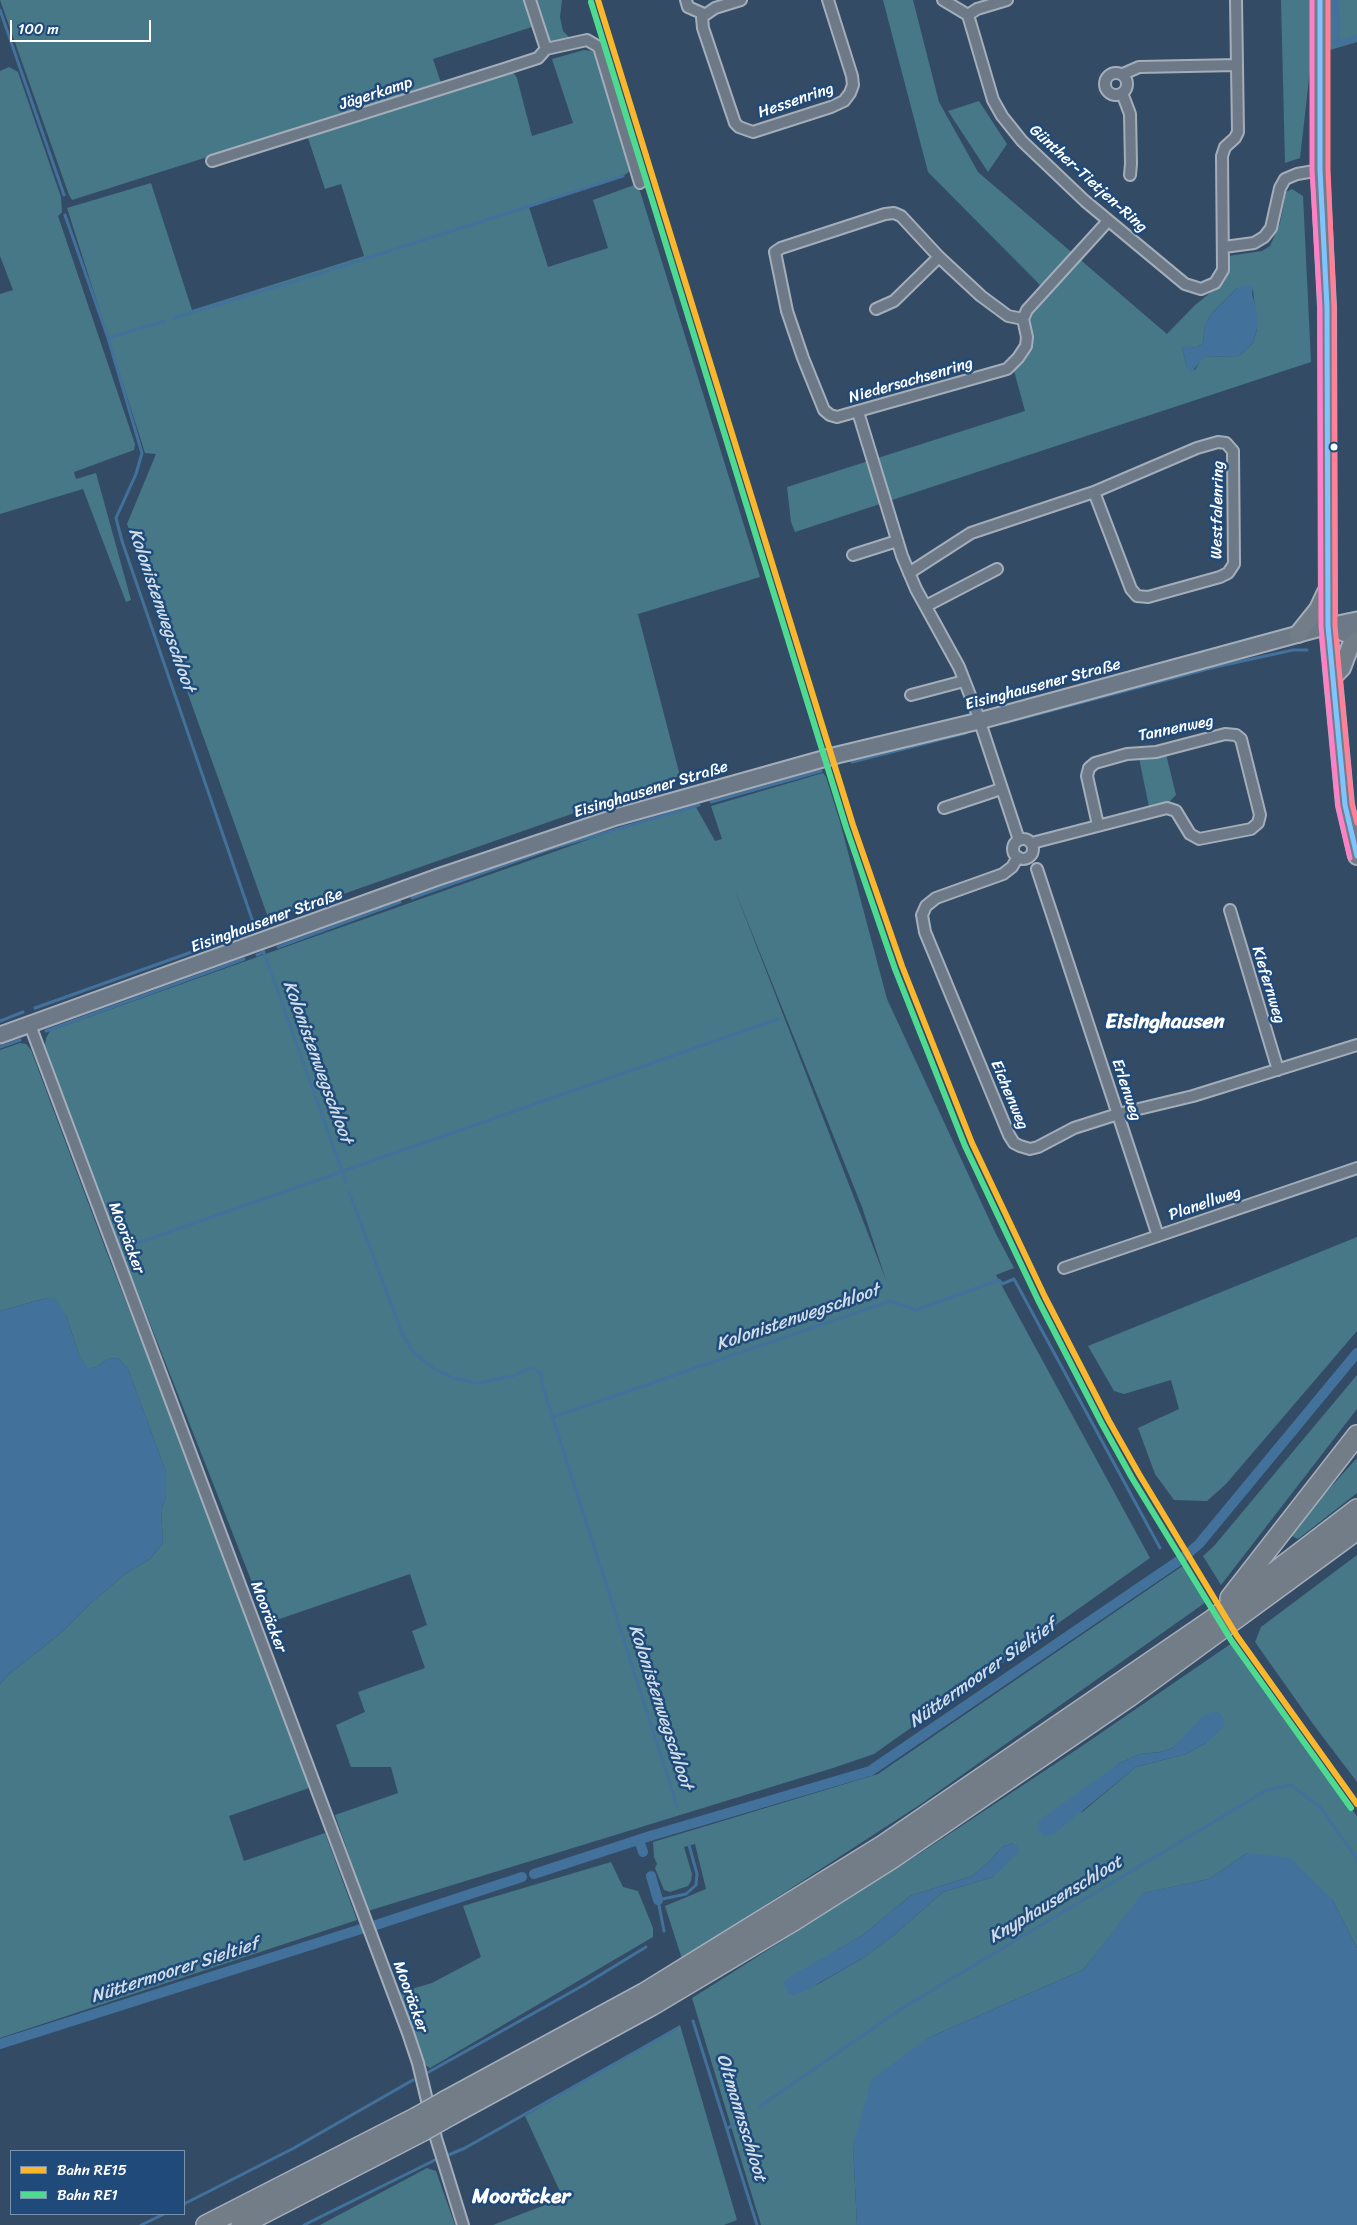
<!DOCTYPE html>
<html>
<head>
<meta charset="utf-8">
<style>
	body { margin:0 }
	#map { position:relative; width:1357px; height:2225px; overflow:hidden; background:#344b65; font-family:Sriracha,sans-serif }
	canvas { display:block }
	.legend { position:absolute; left:10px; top:2150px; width:175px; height:65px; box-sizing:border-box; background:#1f4a7a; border:1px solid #7992af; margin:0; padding:6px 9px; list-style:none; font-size:15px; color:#fff }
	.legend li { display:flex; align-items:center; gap:10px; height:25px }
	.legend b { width:25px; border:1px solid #7992af }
	.scale { position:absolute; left:10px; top:20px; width:141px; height:22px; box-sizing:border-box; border:2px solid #fff; border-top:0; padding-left:6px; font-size:15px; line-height:18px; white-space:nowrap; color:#fff; -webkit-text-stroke:4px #1f4a7a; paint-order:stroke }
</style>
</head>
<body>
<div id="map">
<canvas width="1357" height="2225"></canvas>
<ul class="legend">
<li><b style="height:6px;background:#fab62d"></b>Bahn RE15</li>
<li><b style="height:6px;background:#4ddb92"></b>Bahn RE1</li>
</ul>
<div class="scale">100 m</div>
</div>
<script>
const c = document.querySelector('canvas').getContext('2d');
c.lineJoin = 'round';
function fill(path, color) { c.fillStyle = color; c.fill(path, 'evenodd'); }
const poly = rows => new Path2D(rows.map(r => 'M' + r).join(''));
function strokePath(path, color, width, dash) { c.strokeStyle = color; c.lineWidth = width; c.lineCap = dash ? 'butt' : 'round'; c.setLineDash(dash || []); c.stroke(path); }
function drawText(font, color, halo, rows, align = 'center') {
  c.font = font + ' Sriracha,sans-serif'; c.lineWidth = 5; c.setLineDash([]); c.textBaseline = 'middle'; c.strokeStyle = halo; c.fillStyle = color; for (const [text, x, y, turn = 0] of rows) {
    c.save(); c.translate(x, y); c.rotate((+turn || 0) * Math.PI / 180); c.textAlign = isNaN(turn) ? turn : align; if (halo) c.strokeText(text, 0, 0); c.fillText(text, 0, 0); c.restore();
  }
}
const green = poly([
	[0,0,526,0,535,26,433,59,441,83,72,200,69,195],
	[534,0,562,0,560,17,563,31,571,39,560,43,551,42,547,37],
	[883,0,913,0,939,102,978,172,1167,334,1194,306,1222,283,1225,276,1228,256,1262,251,1270,246,1280,223,1286,192,1292,189,1303,196,1311,362,795,532,791,522,787,487,1025,411,1014,371,1031,349,1031,337,1024,308,1040,285,928,172],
	[1237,288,1253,289,1257,329,1253,343,1239,356,1204,357,1201,359,1195,370,1187,367,1182,348,1189,347,1196,348,1203,343,1205,325,1212,313],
	[1281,0,1311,0,1310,70,1300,158,1285,163],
	[1328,0,1357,0,1357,42,1330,50],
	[584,50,592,51,598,57,630,165,629,172,623,176,529,207,548,267,608,248,593,200,634,185,639,188,760,577,638,614,680,776,269,920,127,524,156,454,145,453,67,208,151,183,192,310,364,256,341,184,325,189,308,138,312,133,513,72,517,78,532,136,573,123,552,59],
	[9,67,18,72,61,197,62,212,58,216,135,444,134,450,74,472,76,479,96,473,131,600,126,602,83,489,0,514,0,294,13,290,0,256,0,71],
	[979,101,1007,144,988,172,948,111],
	[1166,754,1176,795,1168,803,1149,807,1139,758],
	[823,773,826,777,840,822,887,999,995,1232,1014,1268,996,1275,1150,1558,874,1754,833,1768,368,1911,335,1815,398,1793,391,1767,351,1767,336,1725,365,1712,358,1692,425,1668,412,1631,427,1625,410,1574,268,1623,110,1222,45,1046,46,1038,50,1031,274,951,607,833,696,807,715,841,722,839,711,806],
	[734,888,862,1207,886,1280],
	[20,1043,26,1044,31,1050,107,1253,253,1628,309,1788,229,1816,244,1861,325,1833,357,1920,0,2038,0,1684,8,1675,62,1632,90,1604,125,1574,150,1559,163,1543,161,1510,166,1497,166,1472,128,1369,118,1358,107,1359,97,1367,87,1369,79,1355,66,1315,47,1298,0,1311,0,1050],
	[1357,1237,1357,1331,1226,1484,1207,1501,1174,1500,1155,1474,1138,1428,1179,1409,1171,1380,1124,1394,1114,1391,1088,1346],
	[1357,1375,1357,1409,1221,1585,1203,1556,1214,1546],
	[1357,1458,1357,1493,1298,1539,1292,1536,1291,1531],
	[1357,1555,1357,1782,1313,1724,1255,1642,1261,1627],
	[1184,1565,1206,1602,921,1804,682,1959,665,1906,706,1889,695,1844,684,1847,692,1874,691,1881,688,1886,670,1892,664,1890,655,1868,657,1864,654,1857,653,1842,878,1774],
	[1232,1643,1315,1762,1357,1816,1357,1948,1332,1899,1247,1853,1209,1879,1144,1893,1083,1970,928,2038,853,2145,857,2225,761,2225,692,1998,910,1860,1079,1748],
	[1180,1741,1206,1743,1186,1754,1136,1767,1081,1813,1101,1778,1120,1763,1140,1754,1160,1752,1173,1748],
	[1013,1843,993,1877,943,1892,894,1935,863,1958,820,1983,793,1995,837,1950,863,1935,910,1896,972,1876,988,1863,1002,1847],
	[611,1862,623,1887,638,1891,653,1928,653,1937,430,2068,425,2065,398,1993,432,1983,481,1957,463,1906],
	[680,2025,737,2220,724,2225,493,2225,563,2198,525,2116],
	[427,2168,436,2171,455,2225,320,2225]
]);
const water = poly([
	[1332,0,1339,0,1340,40,1357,35,1357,41,1337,47,1333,45],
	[1248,285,1252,286,1253,289,1252,294,1258,315,1257,329,1253,343,1239,356,1204,357,1191,373,1187,367,1182,348,1185,346,1196,348,1203,343,1205,325,1212,313,1237,288],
	[47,1298,56,1300,66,1315,79,1355,87,1368,97,1367,107,1359,118,1358,128,1369,166,1472,166,1497,161,1510,163,1543,150,1559,125,1574,90,1604,62,1632,8,1675,0,1684,0,1311],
	[1215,1711,1222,1715,1224,1722,1222,1729,1206,1743,1186,1754,1136,1767,1054,1834,1045,1836,1038,1831,1037,1825,1041,1819,1120,1763,1140,1754,1160,1752,1173,1748,1202,1717],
	[1013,1843,1018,1847,1018,1853,993,1877,943,1892,894,1935,863,1958,805,1991,793,1995,788,1993,784,1983,788,1978,863,1935,910,1896,972,1876,988,1863,1002,1847],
	[1247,1853,1290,1858,1332,1899,1357,1948,1357,2225,857,2225,853,2145,872,2079,928,2038,1083,1970,1143,1893,1209,1879]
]);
const stream = poly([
	[0,10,64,195],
	[65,215,108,338,142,453,136,474,116,518,122,541,255,928],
	[174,318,318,274,623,176],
	[108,338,165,321],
	[1004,723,1215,667,1293,650,1307,650],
	[852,762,966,733],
	[711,802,821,771],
	[412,898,550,849,699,805],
	[278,947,400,902],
	[263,950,346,1182],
	[257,955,264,952],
	[35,1008,242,934],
	[0,1021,23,1012],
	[46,1031,244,959],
	[0,1047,20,1040],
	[349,1192,402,1333,413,1352,435,1369,453,1378,478,1383,513,1376,531,1368,541,1373,542,1384,677,1806],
	[126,1247,778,1019],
	[553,1417,890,1301,916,1310,999,1280,1002,1284,1014,1279,1160,1548],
	[664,1931,658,1900,686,1894,696,1885,697,1874,689,1845],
	[693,2021,757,2225],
	[427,2073,582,1986,646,1947],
	[759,2107,901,2009,1267,1790,1291,1785,1320,1807,1357,1859],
	[728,2128,745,2117],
	[446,2156,465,2148,676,2029],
	[184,2204,294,2148,413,2080],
	[141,2225,164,2214],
	[304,2225,437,2159]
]);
const canal = poly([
	[639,1840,643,1852],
	[534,1874,650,1836,870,1771,1180,1560,1199,1544,1357,1353],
	[651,1876,658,1900],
	[376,1925,522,1877],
	[0,2044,361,1929]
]);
const street = poly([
	[530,0,546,49,587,40,599,47,640,183],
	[686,0,688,7,704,14],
	[741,0,715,8,702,17,703,28,735,123,739,127,753,132,831,107,844,101,850,93,853,85,852,76,828,0],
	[943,0,968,15,977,9,1007,0],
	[968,15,993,100,1002,116,1022,141,1085,201,1185,284,1201,289,1215,283,1223,270,1222,156,1225,147,1235,138,1238,132,1236,0],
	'1105 84a11 11 0 1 1 22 0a11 11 0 1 1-22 0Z',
	[1123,74,1139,67,1237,65],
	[1122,93,1130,114,1131,164,1130,175],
	[212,161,504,69,538,58,546,49],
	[1224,247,1254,243,1264,237,1271,228,1280,188,1285,179,1297,174,1320,170],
	[876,309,894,301,939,257],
	[1023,319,1008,316,981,296,939,257,901,216,894,213,885,214,781,248,775,252,787,311,803,358,824,410,830,415,837,417,1007,369,1018,358,1026,346,1027,337,1023,319,1027,310,1108,221],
	[858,412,902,556,916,589,959,667,977,713,1019,840],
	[853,555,897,541],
	[909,573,971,533,1094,492,1197,448,1218,442,1226,443,1233,451,1234,564,1228,573,1220,577,1148,597,1137,596,1131,589,1094,492],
	[926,606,997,569],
	[911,695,964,681],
	[944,808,1001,789],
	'1013 849a10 10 0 1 1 20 0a10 10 0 1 1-20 0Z',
	[1032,843,1167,808,1176,811,1190,834,1199,839,1251,829,1258,823,1260,815,1241,739,1236,735,1225,734,1156,752,1127,754,1095,763,1089,768,1087,776,1098,825],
	[1018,857,1012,867,1003,874,936,898,926,906,922,915,925,932,1009,1135,1014,1143,1020,1146,1030,1149,1038,1147,1074,1128,1118,1114,1193,1096,1357,1045],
	[1037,869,1158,1236],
	[1230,910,1278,1070],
	[30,1025,408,2033,418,2063,436,2138,463,2225],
	[1064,1268,1357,1168]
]);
const secondary = poly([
	[1328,626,1348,635,1357,634],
	[0,1035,438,877,616,817,837,755,979,721,1328,626,1357,620]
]);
const primary = poly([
	[1320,0,1320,170,1327,307,1328,626,1345,805,1357,856],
	[1298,634,1318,609,1326,592],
	[1333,677,1342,668,1350,647,1357,640]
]);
const highway = poly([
	[1230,1598,1357,1435],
	[445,2101,644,1993,883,1845,1213,1619,1357,1509],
	[451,2115,651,2006,795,1920,893,1858,1129,1697,1357,1530],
	[206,2225,417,2117],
	[241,2225,423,2131]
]);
const highwayBridge = poly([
	[417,2117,445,2101],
	[423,2131,451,2115]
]);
const bus1 = poly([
	[1320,0,1320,170,1327,307,1328,626,1345,805,1357,856]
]);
const bus2 = poly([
	[1312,0,1312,170,1320,307,1321,626,1338,806,1350,858]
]);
const bus3 = poly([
	[1328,0,1328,170,1334,307,1335,626,1352,804,1357,823]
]);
const rail1 = poly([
	[598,0,853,825,902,966,972,1143,1045,1297,1109,1421,1139,1474,1237,1636,1357,1804]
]);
const rail2 = poly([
	[591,2,846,827,895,969,965,1146,1038,1300,1102,1424,1132,1478,1231,1640,1351,1808]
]);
const markers = [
	[1334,447,4.5,"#fff"]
];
const streetNames = [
	["Jägerkamp",376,94,-18],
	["Hessenring",796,101,-19],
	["Günther-Tietjen-Ring",1088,179,42],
	["Niedersachsenring",911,381,-16],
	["Westfalenring",1218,510,-89],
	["Eisinghausener Straße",1043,685,-15],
	["Tannenweg",1176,729,-12],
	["Eisinghausener Straße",651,790,-17],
	["Eisinghausener Straße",267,921,-20],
	["Kiefernweg",1268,985,73],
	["Erlenweg",1126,1090,72],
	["Eichenweg",1009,1095,67],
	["Planellweg",1205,1204,-19],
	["Mooräcker",126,1238,69],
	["Mooräcker",268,1617,69],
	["Mooräcker",410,1997,70]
];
const waterNames = [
	["Kolonistenwegschloot",161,610,71],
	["Kolonistenwegschloot",317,1062,70],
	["Kolonistenwegschloot",798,1318,-19],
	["Nüttermoorer Sieltief",983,1674,-35],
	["Kolonistenwegschloot",660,1707,72],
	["Knyphausenschloot",1056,1900,-31],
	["Nüttermoorer Sieltief",175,1971,-18],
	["Oltmannsschloot",741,2118,73]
];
const districtNames = [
	["Eisinghausen",1165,1023],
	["Mooräcker",521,2198]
];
fill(green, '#467888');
fill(water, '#42729b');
strokePath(stream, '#42729b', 3);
strokePath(canal, '#42729b', 10);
strokePath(street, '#a4aeba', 14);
strokePath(secondary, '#a4aeba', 19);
strokePath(primary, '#a4aeba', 20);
strokePath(highway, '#a4aeba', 22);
strokePath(street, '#6d7986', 10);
strokePath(secondary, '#6d7986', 15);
strokePath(primary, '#727d88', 16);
strokePath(highway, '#727d88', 19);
strokePath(highwayBridge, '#a4aeba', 22, []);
strokePath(highwayBridge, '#727d88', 19);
strokePath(bus1, '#80c4ff', 5);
strokePath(bus2, '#ff80c5', 5);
strokePath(bus3, '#ff8098', 5);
strokePath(rail1, '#fab62d', 6);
strokePath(rail2, '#4ddb92', 6);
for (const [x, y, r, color] of markers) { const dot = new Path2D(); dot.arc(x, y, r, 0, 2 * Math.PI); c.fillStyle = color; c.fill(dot); strokePath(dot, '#1f4a7a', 2); }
drawText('16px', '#fff', '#1f4a7a', streetNames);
drawText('italic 18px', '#d0dde7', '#1f4a7a', waterNames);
drawText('bold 21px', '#fff', '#1f4a7a', districtNames);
</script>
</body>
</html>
